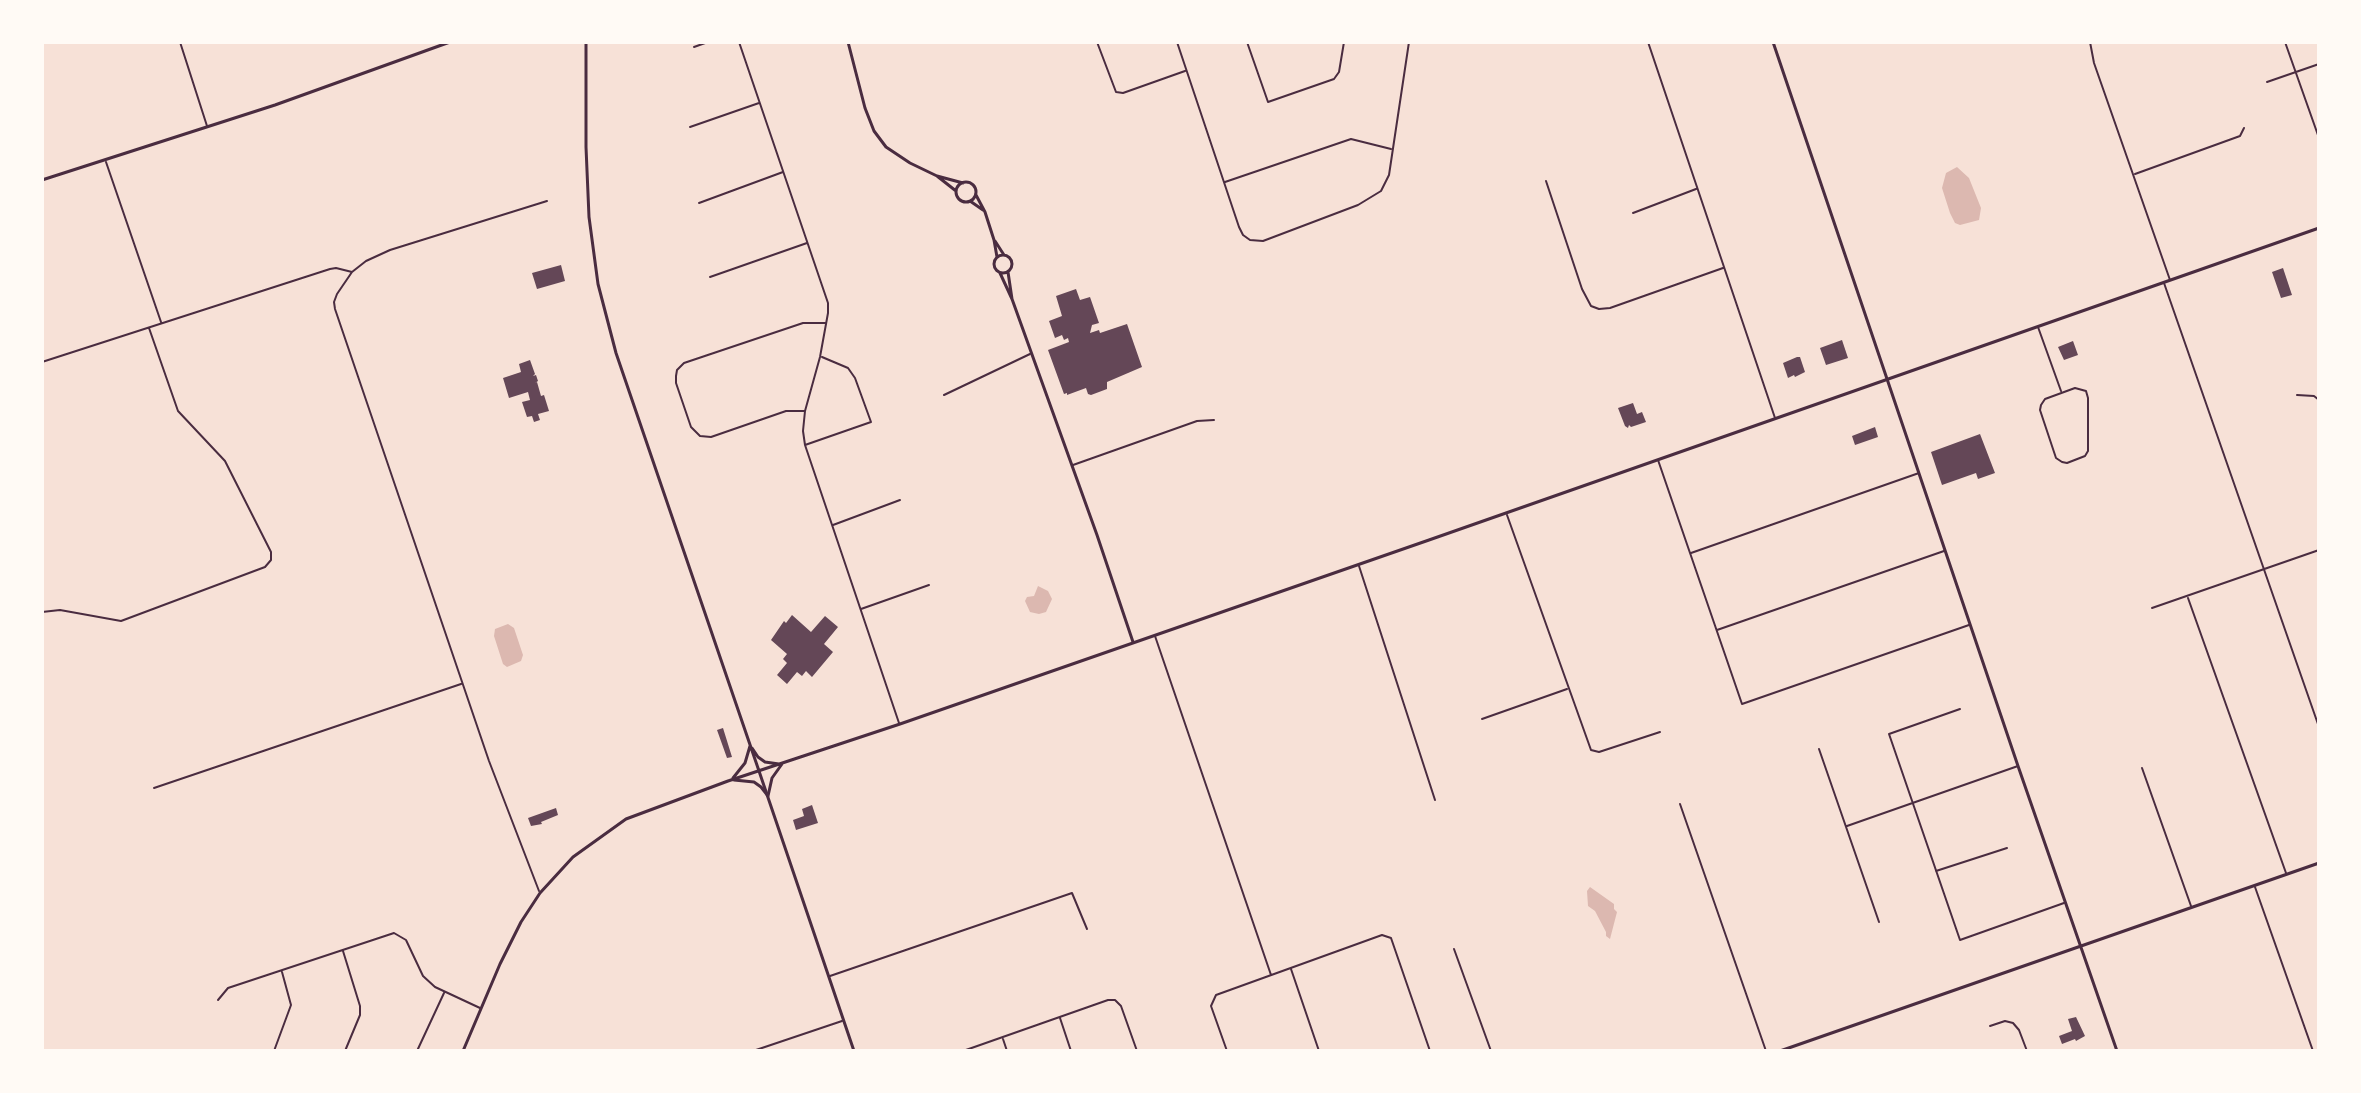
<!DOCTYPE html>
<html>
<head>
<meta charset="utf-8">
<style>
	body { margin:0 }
	#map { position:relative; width:2361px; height:1093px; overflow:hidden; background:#f7e1d7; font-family:Rubik,sans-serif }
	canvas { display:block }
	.frame { position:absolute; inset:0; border:44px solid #fffaf5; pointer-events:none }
</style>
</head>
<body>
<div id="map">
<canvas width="2361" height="1093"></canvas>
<div class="frame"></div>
</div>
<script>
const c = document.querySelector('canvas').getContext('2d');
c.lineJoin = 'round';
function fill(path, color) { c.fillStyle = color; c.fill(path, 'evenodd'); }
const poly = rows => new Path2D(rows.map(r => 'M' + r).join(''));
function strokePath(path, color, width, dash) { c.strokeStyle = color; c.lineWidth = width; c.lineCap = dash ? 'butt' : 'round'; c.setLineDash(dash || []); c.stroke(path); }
const water = poly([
	[1957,167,1969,178,1981,208,1979,220,1960,225,1955,223,1950,213,1942,188,1946,173],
	[1038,586,1048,591,1052,599,1046,612,1039,614,1030,612,1025,601,1027,597,1034,596],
	[508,624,514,628,523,655,521,661,507,667,503,664,494,636,495,629],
	[1590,887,1614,904,1614,909,1617,912,1610,939,1606,936,1606,932,1595,911,1588,906,1587,891]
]);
const building = poly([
	[561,265,565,281,537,289,532,273],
	[2283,268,2292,295,2281,298,2272,272],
	[1076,289,1080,300,1090,297,1099,323,1092,325,1090,333,1099,330,1100,333,1127,324,1142,367,1107,382,1107,389,1091,395,1088,394,1086,388,1067,395,1067,393,1064,394,1048,350,1069,342,1068,338,1064,340,1062,335,1055,338,1049,321,1062,316,1056,296],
	[1842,340,1848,358,1826,365,1820,348],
	[2073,341,2078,355,2064,360,2058,347],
	[1797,357,1800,357,1805,372,1795,377,1794,375,1788,378,1783,363],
	[530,360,535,374,533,376,536,375,538,381,535,383,537,382,541,396,544,395,549,411,538,414,540,420,534,422,532,416,527,417,522,402,530,400,528,392,509,398,503,378,521,372,519,364],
	[1633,403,1637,414,1642,412,1646,422,1631,427,1629,425,1628,428,1625,426,1618,408],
	[1875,427,1878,437,1855,445,1852,436],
	[1980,434,1995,473,1978,479,1976,473,1942,485,1931,452],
	[792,615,811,632,825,616,838,627,824,644,833,652,812,677,806,671,802,676,797,672,787,684,777,675,787,663,783,659,787,654,771,640,784,621,786,623],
	[723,728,732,757,727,758,717,730],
	[812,805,818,823,796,830,793,820,804,816,802,809],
	[556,808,558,815,541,822,542,824,531,826,528,818],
	[2076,1017,2085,1036,2076,1041,2075,1039,2062,1044,2059,1036,2072,1031,2068,1019]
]);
const minor = poly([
	[180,42,207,126],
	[739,42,828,303,828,313,820,357,805,411,803,431,805,445,899,723],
	[1097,42,1116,92,1123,93,1185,71],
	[1177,42,1239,227,1243,235,1250,240,1263,241,1358,205,1381,191,1389,175,1409,42],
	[1247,42,1268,102,1334,79,1339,72,1344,42],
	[1648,42,1775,418],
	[2090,42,2094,63,2170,280],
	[2285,42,2319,138],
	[694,47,708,42],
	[2267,82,2319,64],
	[690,127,759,103],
	[106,162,161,322],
	[2135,174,2240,136,2244,128],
	[1546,181,1582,289,1591,306,1599,309,1610,308,1723,268],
	[1225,182,1351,139,1391,149],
	[699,203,783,172],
	[1633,213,1696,189],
	[352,272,337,294,334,302,335,309,489,761,539,891],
	[710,277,807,243],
	[2164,283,2319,727],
	[2038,327,2061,391],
	[42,362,330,269,336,268,352,272,366,261,390,250,547,201],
	[2075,388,2086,391,2088,398,2088,451,2085,456,2067,463,2062,462,2056,458,2040,410,2041,405,2045,399,2075,388],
	[944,395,1030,354],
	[2297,395,2314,396,2319,400],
	[805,411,786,411,711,437,700,436,691,427,676,383,676,376,677,370,684,363,803,323,826,323],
	[805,445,871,422,855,378,848,368,822,357],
	[1658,460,1742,704,1969,625],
	[1073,465,1197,421,1214,420],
	[1507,515,1591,750,1599,752,1660,732],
	[833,525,900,500],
	[1691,553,1919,473],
	[1359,566,1435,800],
	[2188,598,2286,873],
	[2152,608,2319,550],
	[861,609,929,585],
	[42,612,60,610,121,621,265,567,271,560,271,552,225,461,178,411,149,328],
	[1717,630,1944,551],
	[1155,636,1271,975],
	[1960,709,1889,734,1960,940,2064,903],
	[1482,719,1567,689],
	[1819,749,1879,922],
	[2142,768,2191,906],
	[154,788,461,684],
	[1680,804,1766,1051],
	[1847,826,2018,766],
	[1936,871,2007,848],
	[2255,887,2313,1051],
	[1454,949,1491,1051],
	[343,951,360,1006,360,1015,345,1051],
	[1291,969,1319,1051],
	[830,976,1072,893,1087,929],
	[218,1000,228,988,394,933,406,940,423,976,435,987,480,1008],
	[1060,1018,1071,1051],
	[1990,1026,2005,1021,2013,1023,2019,1030,2027,1051],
	[1003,1039,1007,1051],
	[274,1051,291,1005,282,972],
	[417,1051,444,993],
	[753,1051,842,1021],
	[963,1051,1108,1000,1115,1000,1121,1006,1137,1051],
	[1227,1051,1211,1006,1216,995,1382,935,1391,938,1430,1051]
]);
const tertiary = poly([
	[848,42,865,108,874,131,886,147,910,163,937,176,963,183],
	[1773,42,2018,766,2117,1051],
	[937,176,956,191],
	[42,180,275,105,450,42],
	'956 192a10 10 0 1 1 20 0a10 10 0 1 1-20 0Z',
	[976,195,985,212,994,240,997,257],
	[970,201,983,210],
	[995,241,1004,255],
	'994 264a9 9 0 1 1 18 0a9 9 0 1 1-18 0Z',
	[1008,272,1012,299],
	[1000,273,1012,299,1097,535,1133,642],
	[759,771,854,1051],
	[1780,1051,2319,863]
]);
const secondary = poly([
	[586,42,586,147,589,217,598,284,616,353,759,771],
	[752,748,758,757,765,762,779,764],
	[733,778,745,763,750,746],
	[734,780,754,782,761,787,768,796],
	[768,796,772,778,782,764],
	[463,1051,500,964,521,922,540,893,573,857,626,819,728,781,900,724,1429,540,2319,228]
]);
fill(water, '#dcb8b0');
fill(building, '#644757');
strokePath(minor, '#4a2c40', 2);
strokePath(tertiary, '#4a2c40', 3);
strokePath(secondary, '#4a2c40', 3);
</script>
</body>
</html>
